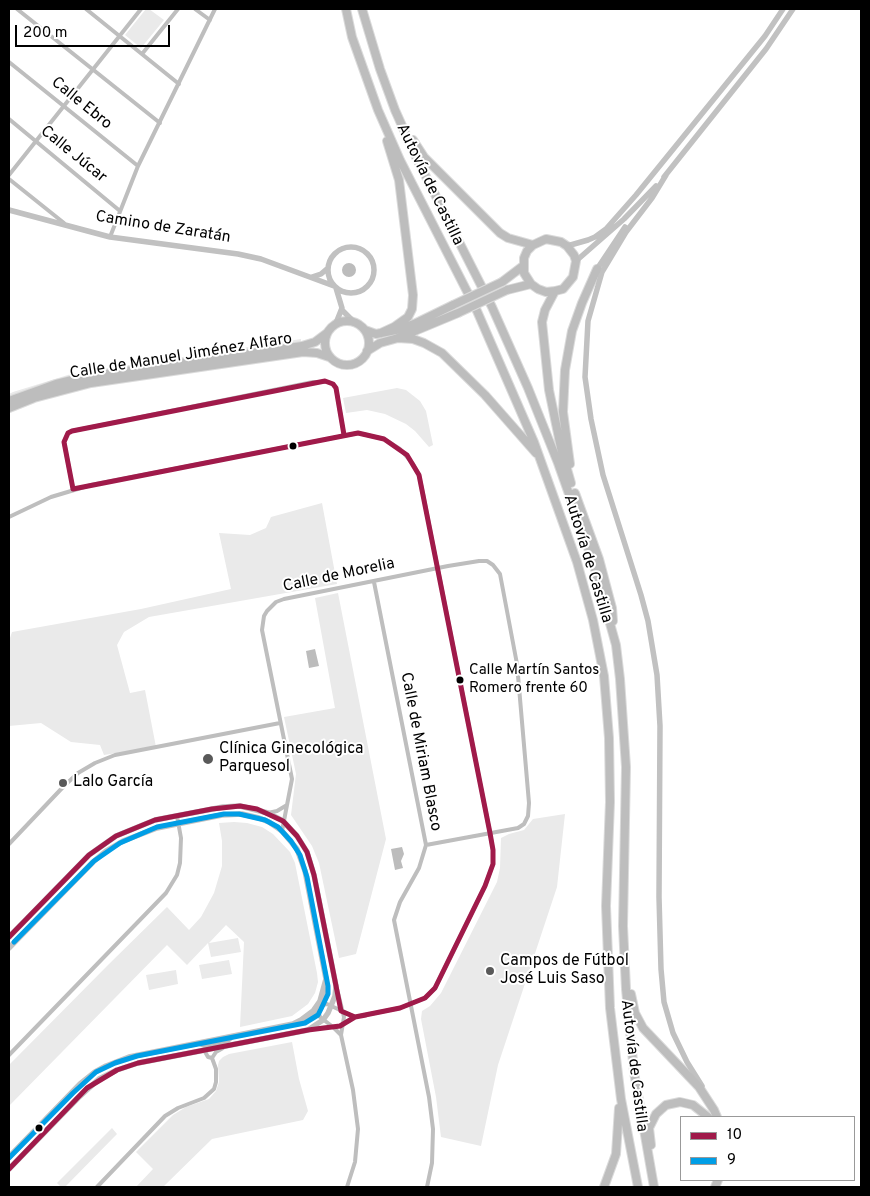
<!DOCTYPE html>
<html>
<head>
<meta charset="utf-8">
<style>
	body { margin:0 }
	#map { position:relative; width:870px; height:1196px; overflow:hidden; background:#fff; font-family:Overpass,sans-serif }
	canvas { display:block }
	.frame { position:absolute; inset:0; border:10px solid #000; pointer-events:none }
	.legend { position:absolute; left:680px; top:1116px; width:175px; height:65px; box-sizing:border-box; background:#fff; border:1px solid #999; margin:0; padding:6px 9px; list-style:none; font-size:15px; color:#000 }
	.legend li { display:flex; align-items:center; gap:10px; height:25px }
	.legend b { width:25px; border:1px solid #999 }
	.scale { position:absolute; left:15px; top:25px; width:155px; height:22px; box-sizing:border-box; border:2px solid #000; border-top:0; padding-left:6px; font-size:15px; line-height:18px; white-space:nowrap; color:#000; -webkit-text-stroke:4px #fff; paint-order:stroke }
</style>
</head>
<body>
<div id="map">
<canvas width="870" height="1196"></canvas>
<div class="frame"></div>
<ul class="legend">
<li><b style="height:6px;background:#a01a4a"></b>10</li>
<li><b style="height:6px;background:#009ee6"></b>9</li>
</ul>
<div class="scale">200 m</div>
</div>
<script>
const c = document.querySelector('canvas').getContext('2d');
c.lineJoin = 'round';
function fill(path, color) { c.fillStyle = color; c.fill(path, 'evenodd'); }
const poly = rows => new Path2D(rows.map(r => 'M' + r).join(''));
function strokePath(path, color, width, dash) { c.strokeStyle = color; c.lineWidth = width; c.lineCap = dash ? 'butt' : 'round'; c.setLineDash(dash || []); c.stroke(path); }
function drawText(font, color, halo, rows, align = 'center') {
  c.font = font + ' Overpass,sans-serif'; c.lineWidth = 4; c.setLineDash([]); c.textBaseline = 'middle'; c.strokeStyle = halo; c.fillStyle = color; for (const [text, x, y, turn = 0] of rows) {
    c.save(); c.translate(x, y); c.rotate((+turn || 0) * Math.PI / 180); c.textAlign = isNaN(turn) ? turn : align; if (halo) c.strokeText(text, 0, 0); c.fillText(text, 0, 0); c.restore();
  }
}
const green = poly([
	[146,9,149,9,164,20,141,48,125,35],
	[301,339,301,343,121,369,9,398,9,394,13,392,71,374],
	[397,388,406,390,420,401,426,411,433,445,429,447,415,431,406,424,385,414,367,410,346,413,343,398],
	[322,503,337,584,149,617,124,632,117,645,130,693,145,690,156,747,104,755,100,745,71,742,41,723,9,726,9,641,12,632,141,609,231,589,219,533,250,535,266,528,271,517],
	[338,593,386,839,356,954,339,958,319,863,312,846,291,815,296,774,284,717,335,708,315,598],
	[565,814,557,887,498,1065,481,1146,441,1137,436,1097,421,1019,422,1011,430,1006,441,993,497,882,500,868,501,838,509,834,524,830,533,819],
	[234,822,247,823,262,827,273,834,290,852,295,863,317,973,318,982,315,993,308,1004,292,1016,240,1027,244,942,226,925,209,943,238,938,241,952,211,957,208,943,187,965,167,945,9,1106,9,1065,109,964,167,907,189,930,201,917,214,893,222,866,222,841,219,823],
	[229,960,232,974,202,979,199,965],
	[176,970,178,984,149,990,146,975],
	[292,1042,299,1079,308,1111,303,1120,212,1139,163,1187,136,1187,153,1169,136,1152,173,1115,186,1107,209,1099,216,1091,219,1082,218,1065,219,1061,223,1057,229,1054],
	[112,1128,117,1134,65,1187,61,1187,57,1183]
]);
const water = poly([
	'342 270a7 7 0 1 1 14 0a7 7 0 1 1-14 0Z',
	[315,649,319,666,309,668,306,651],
	[402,847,404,854,401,861,403,868,395,870,391,849]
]);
const street = poly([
	[17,9,160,123],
	[86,9,179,84],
	[195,9,210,20],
	[142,54,178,9],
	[9,62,138,166],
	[9,119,120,211],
	[9,175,141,9],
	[9,179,64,223],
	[110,237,138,166,215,9],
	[73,489,64,442,68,433,72,431,313,382,328,382,333,384,336,388,344,435],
	[9,517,51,497,91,485,358,433,384,439,400,449,413,464,419,475,423,494,490,833,493,850,493,864,485,886,435,988,425,998,400,1008,355,1017,340,1026,310,1029],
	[374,582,426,845,419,868,400,902,394,920,429,1097,433,1129,432,1163,427,1187],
	[268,813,277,811,287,805],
	[282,831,292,779,262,630,264,616,267,611,276,602,284,599,448,566,479,561,487,561,493,565,500,574,517,664,529,803,528,816,524,824,518,828,426,845],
	[9,844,64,786,78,773,95,763,115,755,280,723],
	[337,989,344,1017,341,1035],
	[322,1005,327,1004,355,1017],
	[318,1011,320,1017,333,1027,341,1035,353,1090,358,1129,355,1162,347,1187],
	[298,1023,305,1021,318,1011,325,997,326,984],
	[199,1044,204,1046,210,1046,228,1041,233,1037],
	[9,1055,166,893,177,875,180,863,181,838,177,816],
	[212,1058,216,1052,223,1048],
	[97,1187,165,1116,178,1108,204,1098,214,1089,216,1082,216,1069,212,1058,208,1057,204,1050,210,1046]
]);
const secondary = poly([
	[666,175,652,198,626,232,602,272,588,321,585,377,591,419,603,475,641,595,648,621,657,675,660,726,659,897,661,969,664,1002,673,1033,687,1062,702,1086],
	[664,177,766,49,793,9],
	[9,210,110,237,238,254,261,259,334,286],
	[567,246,588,240,595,237,606,229,636,195,765,36,783,9],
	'328 270a23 23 0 1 1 46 0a23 23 0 1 1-46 0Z',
	[576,261,624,219,656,186],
	[597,269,625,227],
	[312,277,321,274,328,268],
	[336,288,342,308,336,323],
	[342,310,353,321],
	[9,937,89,855,116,836,155,820,223,807,240,806,268,813,283,821,297,836,307,852,314,875,336,986,335,996,328,1013,323,1020,308,1030,138,1063,117,1070,99,1079,78,1098,9,1169],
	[9,948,93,862,106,851,123,841,157,828,222,815,242,814,259,818,269,822,282,831,297,849,305,871,326,979,320,1001,313,1011,301,1020,293,1024,129,1057,106,1066,95,1072,80,1084,9,1157]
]);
const highway = poly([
	[346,9,352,37,378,110,400,160,477,311,534,442,577,562,593,620,604,676,609,738,610,802,606,906,610,1008,621,1099,638,1187],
	[362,9,380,69,395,110,416,157,492,307,528,388,558,463,592,559,616,645,620,679,626,767,623,926,626,989,634,1072,654,1187],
	[413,140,424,157,500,233,508,238,533,245],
	[502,282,523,266],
	[507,290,531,284],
	[555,291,546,292,538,289,531,284,524,273,524,258,527,251,533,245,546,239,561,242,567,246,574,255,576,261,573,277,563,289,555,291,545,310,542,322,549,390,561,448,571,483],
	'325 343a22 22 0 1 1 44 0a22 22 0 1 1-44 0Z',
	[365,330,376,334,396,330,414,324,453,305],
	[381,333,394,327,408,317,412,309,413,295,399,180,387,141],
	[398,338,413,339,424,343,442,353,485,395,536,453],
	[367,351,380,343,398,338,458,313],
	[9,401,56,384,84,377,302,346,315,342,327,333],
	[9,408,34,398,91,383,303,352,317,353,329,357],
	[570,464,563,412,565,370,572,331,582,303,597,269],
	[575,493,599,559,612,608,613,621],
	[631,994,635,1013,643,1028,699,1087,714,1110,717,1117],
	[651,1145,649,1128,656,1114,666,1105,680,1102,693,1105,708,1117],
	[604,1187,616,1154,619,1108],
	[715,1187,718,1180]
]);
const highwayBridge = poly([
	[453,305,502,282],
	[458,313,507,290]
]);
const bus1 = poly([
	[9,937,89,855,116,836,155,820,212,809,240,806,257,809,283,821,297,836,307,852,314,875,341,1011,355,1017,366,1015],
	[9,1169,87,1088,117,1070,138,1063,308,1030,340,1026,355,1017,400,1008,425,998,435,988,485,886,493,864,493,850,490,833,419,475,407,455,384,439,358,433,73,489,64,442,68,433,72,431,325,381,333,384,336,388,344,435]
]);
const bus2 = poly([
	[9,1158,73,1093,96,1072,115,1063,137,1056,305,1023,318,1015,321,1009,328,994,328,986,307,877,300,855,291,841,278,827,265,820,239,814,224,814,157,827,120,843,94,861,14,942]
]);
const markers = [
	[293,446,4.5,"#000"],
	[460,680,4.5,"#000"],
	[208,759,6,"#595959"],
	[63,783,5,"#595959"],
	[490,971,5,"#595959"],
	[39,1128,4.5,"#000"]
];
const busNames = [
	["Calle Martín Santos",469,671],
	["Romero frente 60",469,689]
];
const streetNames = [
	["Calle Ebro",81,104,39],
	["Calle Júcar",73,155,39],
	["Autovía de Castilla",429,185,64],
	["Camino de Zaratán",163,228,9],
	["Calle de Manuel Jiménez Alfaro",181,357,-9],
	["Autovía de Castilla",587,559,73],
	["Calle de Morelia",339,576,-12],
	["Calle de Miriam Blasco",420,752,79],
	["Autovía de Castilla",633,1066,83]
];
const poiNames = [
	["Clínica Ginecológica",219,750],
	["Parquesol",219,768],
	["Lalo García",73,783],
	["Campos de Fútbol",500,962],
	["José Luis Saso",500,980]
];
fill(green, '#eaeaea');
fill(water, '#bcbcbc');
strokePath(highway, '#dbdbdb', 10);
strokePath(street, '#bebebe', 4);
strokePath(secondary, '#c1c1c1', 5.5);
strokePath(highway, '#bdbdbd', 8);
strokePath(highwayBridge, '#dbdbdb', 10, []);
strokePath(highwayBridge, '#bdbdbd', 8);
strokePath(bus1, '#a01a4a', 5);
strokePath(bus2, '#009ee6', 5);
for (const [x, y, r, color] of markers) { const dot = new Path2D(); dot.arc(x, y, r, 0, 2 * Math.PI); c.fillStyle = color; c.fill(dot); strokePath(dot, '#fff', 2); }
drawText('15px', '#000', '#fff', busNames, 'left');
drawText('16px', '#000', '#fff', streetNames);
drawText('16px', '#000', '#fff', poiNames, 'left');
</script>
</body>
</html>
